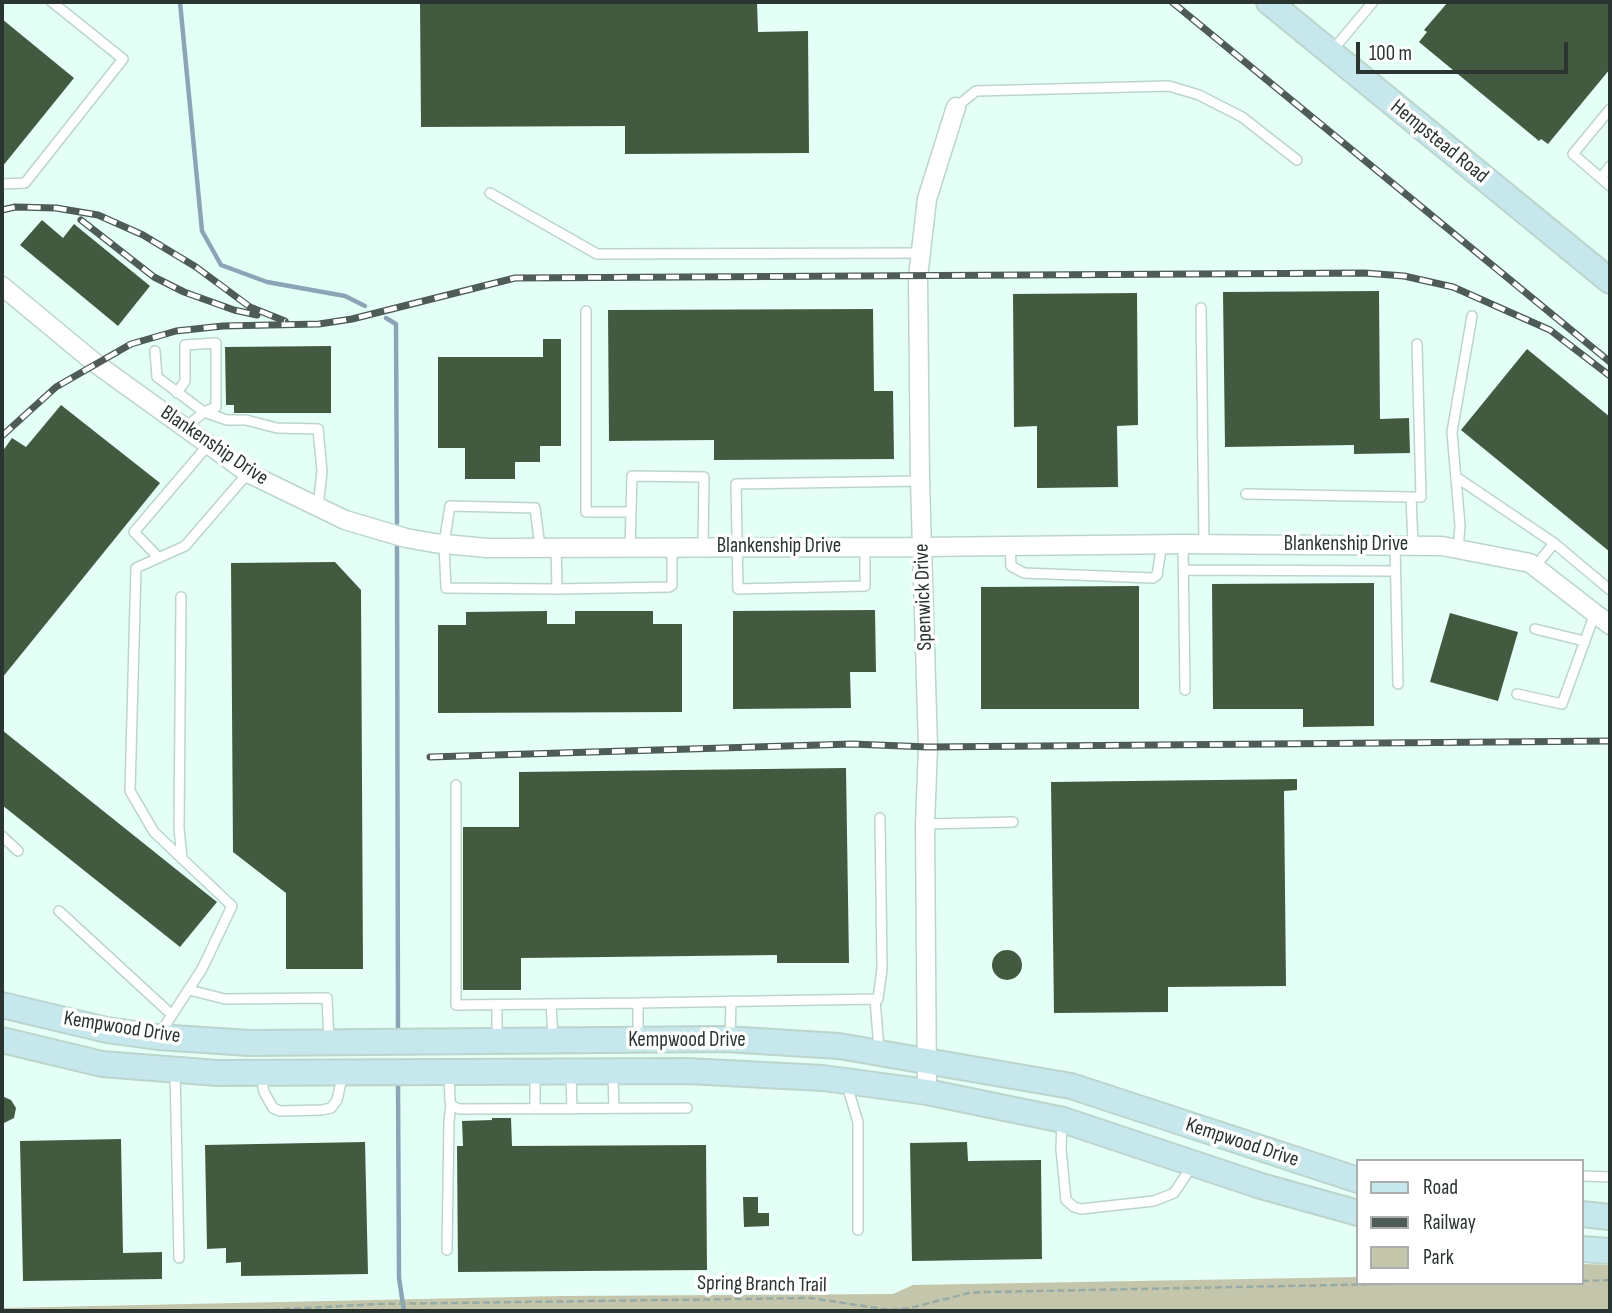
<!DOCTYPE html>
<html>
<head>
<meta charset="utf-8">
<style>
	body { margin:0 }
	#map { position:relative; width:1612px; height:1313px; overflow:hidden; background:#e4fff6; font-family:"Sofia Sans Condensed",sans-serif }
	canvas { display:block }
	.frame { position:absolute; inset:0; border:4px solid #2a3431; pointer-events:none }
	.legend { position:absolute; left:1356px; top:1159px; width:228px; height:126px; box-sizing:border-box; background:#fff; border:2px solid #aaaead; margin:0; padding:9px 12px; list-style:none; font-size:21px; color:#2a3431 }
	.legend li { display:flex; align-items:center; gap:14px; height:35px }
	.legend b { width:35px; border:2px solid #aaaead }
	.scale { position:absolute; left:1356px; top:42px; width:212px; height:32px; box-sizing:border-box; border:4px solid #2a3431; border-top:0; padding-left:9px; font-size:21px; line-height:24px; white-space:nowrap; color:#2a3431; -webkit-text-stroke:5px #fff; paint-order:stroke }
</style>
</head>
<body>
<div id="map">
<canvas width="1612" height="1313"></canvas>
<div class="frame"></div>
<ul class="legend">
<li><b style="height:9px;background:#c6e7eb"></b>Road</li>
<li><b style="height:9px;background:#4e5b57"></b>Railway</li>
<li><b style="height:19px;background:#c4c6ab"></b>Park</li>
</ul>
<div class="scale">100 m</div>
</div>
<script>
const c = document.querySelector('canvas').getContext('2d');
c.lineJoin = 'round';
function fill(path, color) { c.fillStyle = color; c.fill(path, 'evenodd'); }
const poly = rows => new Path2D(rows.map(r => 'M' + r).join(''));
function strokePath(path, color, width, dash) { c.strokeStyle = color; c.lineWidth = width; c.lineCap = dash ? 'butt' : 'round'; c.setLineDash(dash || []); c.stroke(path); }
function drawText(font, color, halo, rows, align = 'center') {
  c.font = font + ' "Sofia Sans Condensed",sans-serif'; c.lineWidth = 7; c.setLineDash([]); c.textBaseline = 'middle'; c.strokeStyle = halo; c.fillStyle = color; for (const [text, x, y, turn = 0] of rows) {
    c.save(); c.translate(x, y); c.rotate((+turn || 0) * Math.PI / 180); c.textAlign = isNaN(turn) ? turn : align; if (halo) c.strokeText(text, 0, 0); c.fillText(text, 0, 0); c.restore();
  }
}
const green = poly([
	[1582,1264,1610,1265,1610,1311,2,1311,2,1308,561,1296,893,1294,913,1285,1358,1277,1358,1283,1582,1283]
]);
const stream = poly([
	[180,2,202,231,221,265,267,282,345,296,365,306],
	[386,318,396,324,397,523],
	[397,547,398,1034],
	[398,1081,399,1278,404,1311]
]);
const building = poly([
	[420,2,757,2,758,32,808,31,809,153,625,154,625,126,421,127],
	[1448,2,1610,2,1610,69,1548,144,1541,139,1539,141,1419,42,1427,32,1424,30],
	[2,19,74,78,2,167],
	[42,220,63,238,74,224,150,286,118,326,20,245],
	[1379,291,1380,419,1409,418,1410,453,1354,454,1354,445,1225,447,1223,292],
	[1137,293,1138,425,1117,426,1118,487,1037,488,1037,426,1014,427,1013,294],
	[873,309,874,391,893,391,894,459,714,460,714,440,609,441,608,310],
	[543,339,561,339,561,446,540,446,540,462,515,462,515,479,465,479,465,448,438,448,438,357,543,357],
	[331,346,331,413,234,413,234,405,226,405,225,347],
	[1527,349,1610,417,1610,552,1461,430],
	[61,405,160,483,2,678,2,452,12,438,26,447],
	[335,562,361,590,363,969,286,969,286,893,233,852,231,563],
	[1374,583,1374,726,1303,727,1303,709,1213,709,1212,584],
	[1139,586,1139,709,981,709,981,587],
	[875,610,876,672,850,672,851,708,733,709,733,611],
	[547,611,547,624,575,624,575,611,653,611,653,624,682,624,682,712,438,713,438,625,466,625,466,612],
	[1450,613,1518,632,1498,701,1430,682],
	[2,730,217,902,180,947,2,805],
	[846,768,849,963,777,963,777,955,521,958,521,990,463,990,463,827,519,827,519,772],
	[1297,779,1297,790,1284,791,1286,986,1168,987,1168,1012,1054,1013,1051,782],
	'992 965a15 15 0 1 1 30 0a15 15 0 1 1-30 0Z',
	[2,1096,11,1100,16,1108,14,1118,2,1124],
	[492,1118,511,1118,512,1146,706,1145,707,1270,458,1272,457,1146,463,1146,462,1121,492,1120],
	[121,1139,123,1253,162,1252,162,1279,23,1281,20,1141],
	[365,1142,368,1274,241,1276,241,1262,226,1263,226,1248,207,1249,205,1145],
	[967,1142,968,1161,1041,1160,1042,1259,912,1261,910,1143],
	[743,1197,758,1197,758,1213,769,1213,769,1226,744,1227]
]);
const path = poly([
	[1582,1281,1610,1280],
	[252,1311,378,1304,811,1298,890,1310,910,1308,969,1293,987,1292,1437,1283]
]);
const lane = poly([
	[1331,52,1373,2],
	[956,107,976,91,1169,86,1199,95,1242,117,1297,160],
	[1610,109,1573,154,1610,186],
	[1601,178,1610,166],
	[2,184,25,183,123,59,52,2],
	[490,193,597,254,921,253],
	[1201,308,1204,544],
	[586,311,586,512,631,512],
	[155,351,157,377,204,412,186,427],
	[177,393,185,381,185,345,216,343,216,407,204,412],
	[204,412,227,420,246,420,277,428,318,429,322,471,318,507],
	[1456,477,1554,543,1610,590],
	[1246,494,1411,497,1413,545],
	[1411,497,1421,497,1417,344],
	[1183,544,1185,690],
	[1395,545,1398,684],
	[1010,546,1011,566,1024,573,1153,578,1157,575,1162,544],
	[540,547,535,508,450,506,444,544,446,588,557,589,669,587,672,585,672,548],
	[556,547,557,589],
	[865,547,865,586,738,589,736,484,920,481],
	[630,548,632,476,704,477,703,547],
	[1458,549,1460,526,1452,432,1472,316],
	[159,558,134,532,209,444],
	[1535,567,1554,543],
	[1184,570,1395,571],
	[181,597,179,828,182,859],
	[1535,629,1584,641],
	[1517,694,1562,704,1595,613],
	[456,785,456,1005,638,1003],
	[925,824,1013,822],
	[2,836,18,851],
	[59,911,172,1015],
	[189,990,225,999,327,998,329,1042],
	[875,999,879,1050],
	[551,1004,553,1038],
	[497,1005,497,1038],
	[159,1035,202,969,232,906,154,832,130,791,136,568,185,546,248,473],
	[638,1038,638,1003,878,999,882,969,880,818],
	[730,1038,731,1001],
	[175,1071,179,1258],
	[449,1073,450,1100,451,1105,459,1109,687,1108],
	[535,1073,535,1109],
	[571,1073,572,1109],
	[613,1073,614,1108],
	[261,1075,264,1092,273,1108,280,1111,322,1110,331,1108,337,1100,343,1073],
	[846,1082,858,1122,858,1230],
	[1062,1121,1061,1149,1066,1200,1074,1207,1081,1209,1154,1201,1174,1193,1192,1166],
	[1582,1176,1610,1177],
	[447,1250,449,1121,451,1105]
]);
const street = poly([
	[2,286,95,363,248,473,345,520,406,538,434,543,487,548,922,547,1183,544,1442,546,1530,563,1610,625],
	[927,1092,925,824,928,747,920,481,918,277,927,199,956,107]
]);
const secondary = poly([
	[1269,2,1610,281],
	[2,1005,107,1030,158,1037,250,1043,725,1039,839,1046,1071,1086,1358,1180],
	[2,1040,102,1064,217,1073,687,1071,823,1078,927,1092,1063,1120,1261,1186,1358,1213],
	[1582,1214,1610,1217],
	[1582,1249,1610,1251]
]);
const rail = poly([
	[1172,2,1610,362],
	[2,210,15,207,56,208,98,215,143,235,196,267,250,307,285,321],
	[81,220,154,277,184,292,234,310,257,315],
	[2,436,56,387,131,344,176,331,223,326,319,324,352,319,515,278,1365,273,1404,276,1453,287,1550,330,1610,376],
	[430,757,852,744,928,747,1610,741]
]);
const streetNames = [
	["Hempstead Road",1439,142,39],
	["Blankenship Drive",214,446,34],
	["Blankenship Drive",1346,545],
	["Blankenship Drive",779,547],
	["Spenwick Drive",924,597,-92],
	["Kempwood Drive",122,1028,9],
	["Kempwood Drive",687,1041],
	["Kempwood Drive",1242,1143,18],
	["Spring Branch Trail",762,1285,1]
];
fill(green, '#c4c6ab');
strokePath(stream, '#89a5b6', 4.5);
fill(building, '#425b40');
strokePath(lane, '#bbd5cd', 12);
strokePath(street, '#bbd5cd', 21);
strokePath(secondary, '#bbd5cd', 28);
strokePath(path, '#97aba5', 2.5, [7, 3.5]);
strokePath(lane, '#fff', 9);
strokePath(street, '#fff', 18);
strokePath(secondary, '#c6e7eb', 24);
strokePath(rail, '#4e5b57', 7);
strokePath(rail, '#fff', 4.5, [13]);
drawText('21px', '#2a3431', '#fff', streetNames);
</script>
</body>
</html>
